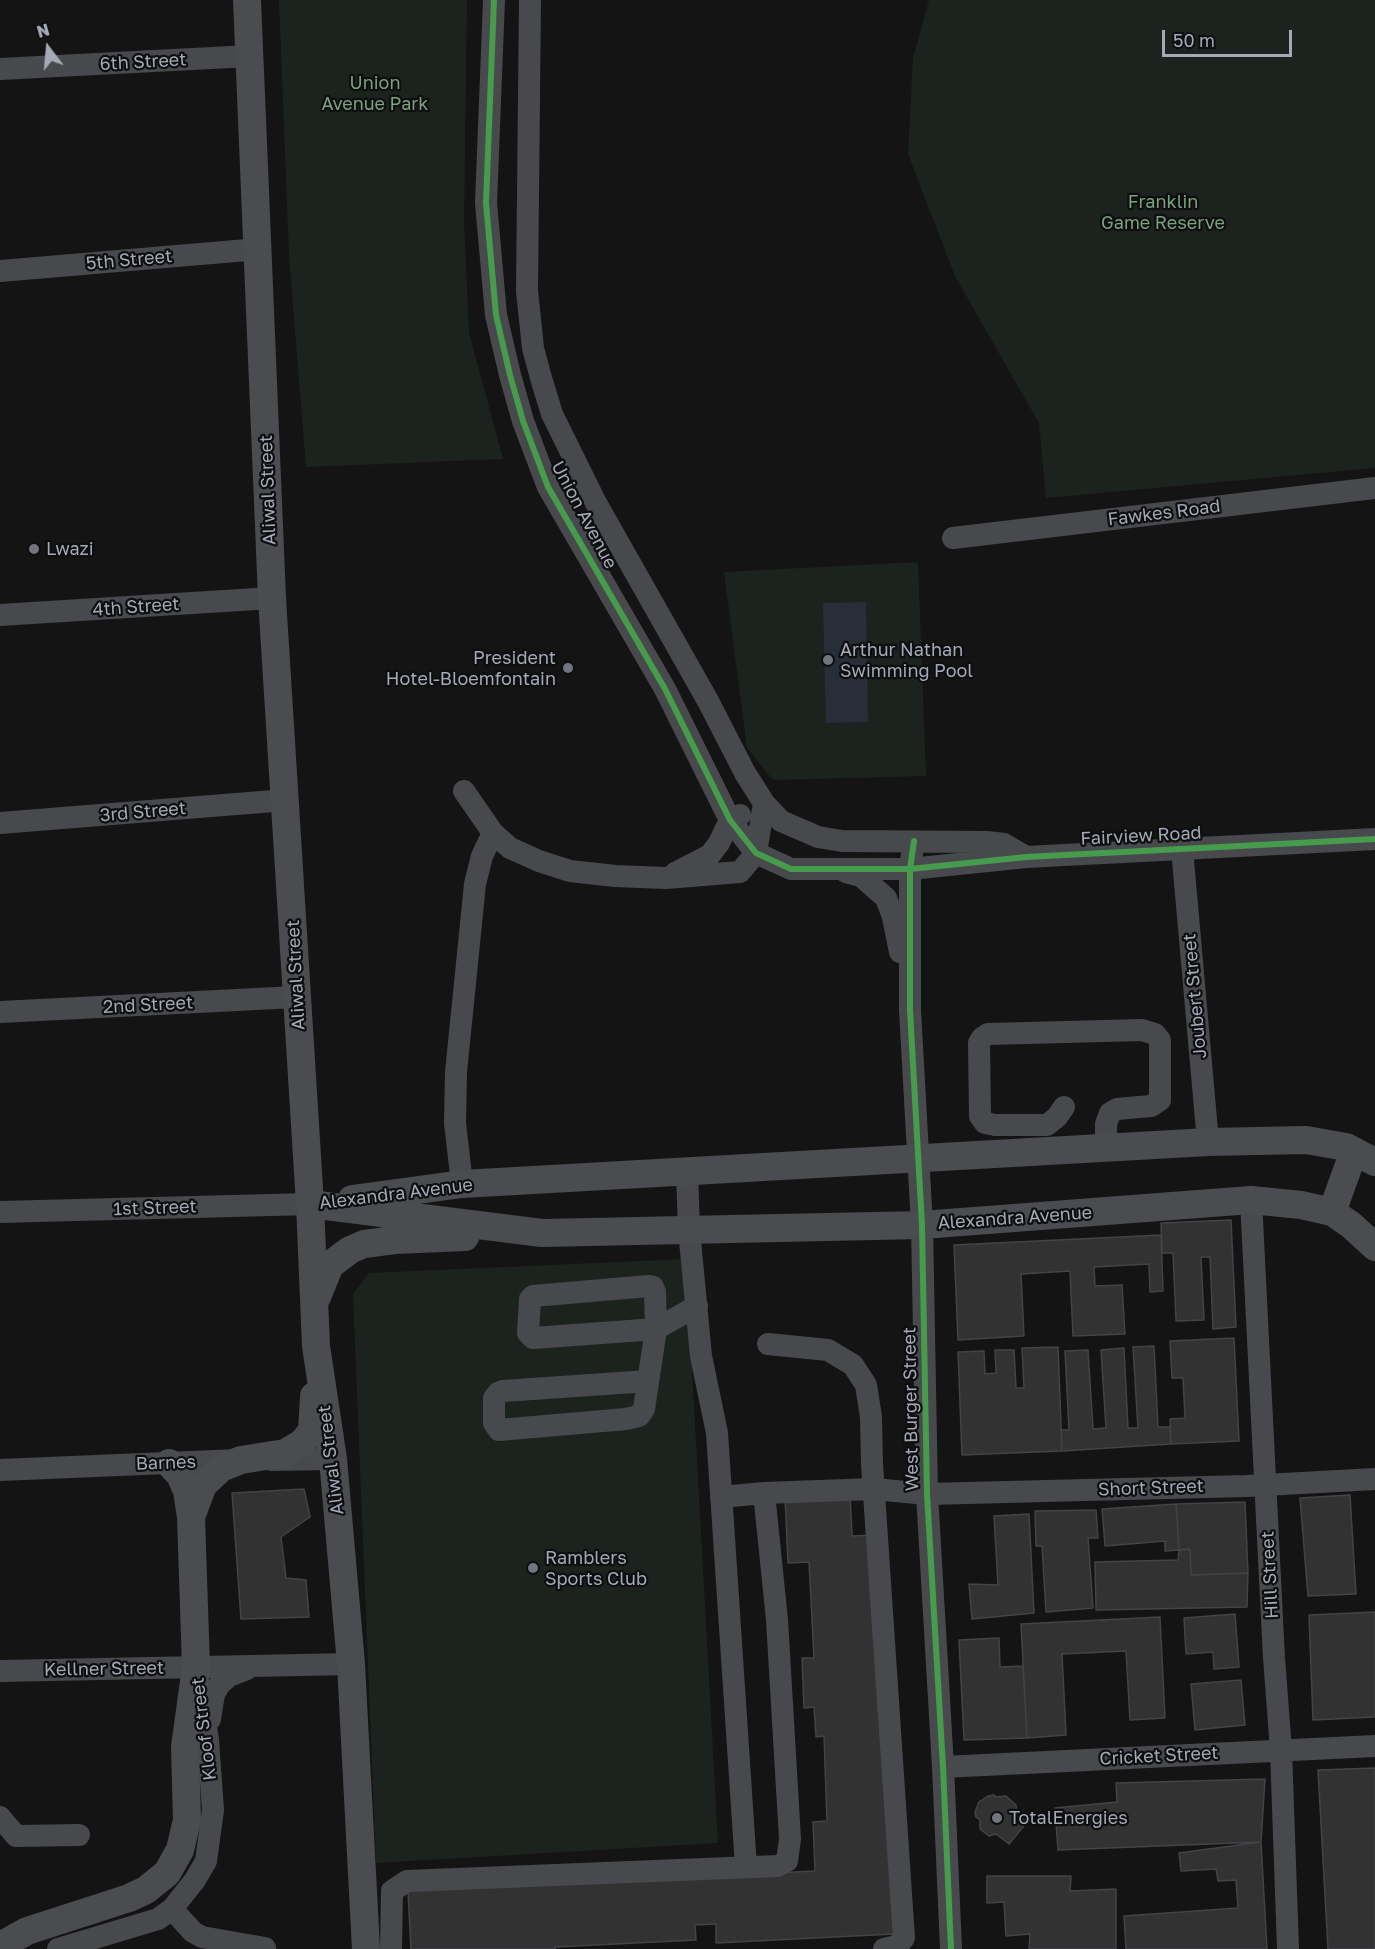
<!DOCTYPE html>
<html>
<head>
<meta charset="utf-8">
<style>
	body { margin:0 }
	#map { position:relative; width:1375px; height:1949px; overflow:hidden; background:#141414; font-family:"Golos Text",sans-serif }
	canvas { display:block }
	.north { position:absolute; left:18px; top:18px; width:60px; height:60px; -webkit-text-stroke:4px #0e0e10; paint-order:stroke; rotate:344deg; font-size:16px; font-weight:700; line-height:24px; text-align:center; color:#a4a9b6 }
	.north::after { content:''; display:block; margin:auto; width:21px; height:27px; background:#a4a9b6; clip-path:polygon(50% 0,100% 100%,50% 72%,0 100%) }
	.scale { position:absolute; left:1162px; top:30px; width:130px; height:27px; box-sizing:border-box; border:3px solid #a4a9b6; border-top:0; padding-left:8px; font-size:18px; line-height:21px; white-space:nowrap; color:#a4a9b6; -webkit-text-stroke:4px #0e0e10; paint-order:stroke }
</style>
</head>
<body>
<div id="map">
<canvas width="1375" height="1949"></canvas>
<div class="north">N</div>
<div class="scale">50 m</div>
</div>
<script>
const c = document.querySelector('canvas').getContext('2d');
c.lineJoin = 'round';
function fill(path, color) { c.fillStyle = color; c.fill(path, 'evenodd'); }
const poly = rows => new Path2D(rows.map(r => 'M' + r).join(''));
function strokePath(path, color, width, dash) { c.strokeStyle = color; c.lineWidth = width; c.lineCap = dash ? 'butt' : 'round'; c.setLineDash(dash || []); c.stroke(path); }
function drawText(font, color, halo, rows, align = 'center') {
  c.font = font + ' "Golos Text",sans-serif'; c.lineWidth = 4.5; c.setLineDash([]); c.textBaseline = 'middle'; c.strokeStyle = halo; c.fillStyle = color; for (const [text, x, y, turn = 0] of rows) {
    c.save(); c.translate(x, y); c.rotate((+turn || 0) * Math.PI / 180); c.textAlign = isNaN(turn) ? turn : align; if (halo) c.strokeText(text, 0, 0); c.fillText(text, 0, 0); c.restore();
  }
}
const green = poly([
	[279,0,467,0,464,221,469,333,503,459,306,467,289,256],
	[929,0,1375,0,1375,468,1046,498,1039,423,955,276,908,154,913,58],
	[918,562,926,776,773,780,747,748,724,572],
	[686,1259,718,1843,376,1863,353,1294,369,1273]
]);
const water = poly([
	[866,602,868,722,826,723,823,603]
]);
const building = poly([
	[1231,1220,1236,1327,1213,1329,1210,1257,1201,1257,1204,1320,1176,1321,1173,1253,1162,1253,1161,1223,1231,1220],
	[1161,1235,1163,1291,1150,1292,1149,1264,1094,1267,1095,1286,1122,1285,1125,1334,1073,1336,1070,1271,1021,1274,1024,1336,958,1340,954,1245,1161,1235],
	[1234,1338,1239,1441,1171,1444,1170,1419,1185,1418,1183,1378,1172,1378,1170,1341,1234,1338],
	[1154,1346,1158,1427,1170,1427,1171,1444,1062,1451,1061,1430,1069,1430,1065,1351,1088,1350,1093,1429,1106,1428,1101,1350,1124,1348,1128,1428,1138,1428,1133,1347,1154,1346],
	[1058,1347,1062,1451,962,1455,958,1352,984,1351,985,1374,996,1373,995,1350,1014,1350,1016,1388,1024,1388,1022,1348,1058,1347],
	[304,1489,310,1517,281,1537,286,1578,306,1580,309,1617,241,1619,232,1493,304,1489],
	[850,1493,852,1536,874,1535,894,1934,716,1943,716,1924,695,1925,696,1940,555,1947,555,1949,411,1949,408,1891,815,1871,813,1822,827,1821,824,1736,816,1737,814,1707,804,1708,802,1658,814,1658,809,1562,788,1563,785,1497,850,1493],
	[1350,1495,1356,1594,1308,1596,1300,1498,1350,1495],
	[1245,1502,1248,1573,1191,1575,1190,1549,1179,1550,1176,1504,1245,1502],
	[1176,1504,1179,1550,1165,1551,1165,1541,1105,1546,1102,1509,1176,1504],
	[1096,1510,1098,1538,1088,1538,1093,1608,1046,1612,1042,1546,1036,1546,1035,1511,1096,1510],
	[1029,1514,1034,1613,972,1619,969,1584,998,1585,994,1516,1029,1514],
	[1190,1549,1191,1575,1248,1573,1247,1607,1096,1610,1095,1562,1178,1560,1179,1550,1190,1549],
	[1375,1612,1375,1717,1313,1720,1309,1615,1375,1612],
	[1235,1614,1239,1667,1214,1669,1213,1652,1186,1654,1184,1618,1235,1614],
	[1160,1617,1165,1718,1130,1720,1126,1651,1062,1654,1066,1735,1027,1738,1021,1624,1160,1617],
	[999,1638,1000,1667,1023,1666,1027,1738,964,1740,959,1640,999,1638],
	[1241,1680,1245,1725,1195,1730,1191,1684,1241,1680],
	[1375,1768,1375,1949,1328,1949,1318,1770,1375,1768],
	[1265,1779,1261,1842,1058,1850,1055,1808,1117,1802,1116,1783,1265,1779],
	[994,1795,996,1797,1006,1796,1016,1805,1017,1814,1027,1822,1009,1844,996,1834,989,1836,980,1829,980,1820,976,1817,975,1812,979,1802,988,1796,994,1795],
	[1261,1842,1267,1949,1126,1949,1124,1916,1238,1908,1236,1880,1218,1881,1216,1869,1181,1871,1179,1853,1261,1842],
	[987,1876,1071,1876,1070,1891,1116,1889,1116,1949,1029,1949,1030,1934,1006,1936,1004,1902,987,1903,987,1876]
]);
const minor = poly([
	[494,0,486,203,496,315,510,375,523,421,548,487,665,689,730,820,756,853,791,869,910,869,1026,857,1375,839],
	[530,0,527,291,533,348,541,378,552,414,596,503,708,701,745,773,764,803,781,821,818,837,842,841,987,842,1004,844,1026,857],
	[0,69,250,56],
	[0,271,259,249],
	[953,538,1375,488],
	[0,615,272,598],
	[464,791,493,833,510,848,539,861,570,871,615,876,666,878,740,872,756,853,764,803],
	[0,823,286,800],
	[1182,849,1208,1142],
	[912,854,910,869,910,1010,922,1225,927,1494,943,1767,951,1949],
	[846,872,861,876,886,898,893,917,900,952],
	[675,873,710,855,719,843,730,820,740,815],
	[0,1012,296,997],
	[1064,1107,1057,1117,1047,1125,995,1125,985,1123,980,1116,979,1043,982,1038,988,1034,1142,1030,1155,1034,1160,1040,1160,1100,1151,1106,1117,1109,1110,1113,1106,1124,1106,1148],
	[687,1171,689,1230,701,1356,717,1433,746,1867],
	[462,1184,455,1123,456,1072,475,884,482,856,493,833],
	[1251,1200,1274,1658,1281,1750,1288,1949],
	[0,1212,310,1204],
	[768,1344,828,1350,853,1365,866,1385,871,1417,872,1464,904,1938,897,1946,884,1949],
	[648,1381,503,1391,498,1393,494,1398,494,1423,499,1430,626,1419,639,1416,644,1409,656,1329,655,1292,653,1287,649,1286,533,1296,530,1299,528,1333,533,1338,656,1329,697,1306],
	[271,1460,333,1459],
	[0,1470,238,1460],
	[721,1497,764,1493,874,1489,927,1494,1246,1486,1375,1479],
	[0,1671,351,1664],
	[210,1719,214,1694,220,1684,229,1676,247,1669],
	[943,1767,1375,1746],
	[0,1817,16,1836,79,1835],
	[172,1909,193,1932,202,1937,265,1948],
	[58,1949,158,1919,172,1909,195,1880,206,1861,213,1810,208,1740,199,1683],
	[391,1949,392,1891,407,1881,778,1866,787,1861,790,1839,777,1620,764,1493]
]);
const major = poly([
	[247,0,272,598,310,1204,316,1346,333,1459,351,1664,366,1949],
	[352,1199,462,1184,1208,1142,1306,1140,1346,1147,1375,1162],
	[310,1204,542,1233,922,1225,1251,1200,1301,1205,1332,1212,1351,1225,1375,1247],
	[1332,1212,1354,1151],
	[317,1297,330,1265,350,1250,364,1244,395,1240,465,1237],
	[169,1463,180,1475,187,1491,191,1517],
	[0,1946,27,1931,129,1898,146,1890,167,1873,180,1850,187,1820,185,1747,196,1667,191,1517,203,1485,221,1468,241,1460,285,1453,302,1443,312,1431,314,1396]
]);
const cycleway = poly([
	[494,0,486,203,496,315,510,375,523,421,548,487,665,689,730,820,756,853,791,869,910,869,1026,857,1375,839],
	[914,841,910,869,910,1010,922,1225,927,1494,943,1767,951,1949]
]);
const markers = [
	[34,549,6,"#72757d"],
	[828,660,6,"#72757d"],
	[568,668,6,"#72757d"],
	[533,1568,6,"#72757d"],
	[997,1818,6,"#72757d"]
];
const streetNames = [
	["6th Street",143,62,-3],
	["5th Street",129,260,-5],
	["Aliwal Street",268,490,-92],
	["Fawkes Road",1164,513,-7],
	["Union Avenue",584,515,62],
	["4th Street",136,607,-4],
	["3rd Street",143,812,-5],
	["Fairview Road",1141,836,-3],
	["Aliwal Street",296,975,-93],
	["Joubert Street",1195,996,-95],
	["2nd Street",148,1005,-3],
	["Alexandra Avenue",396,1194,-7],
	["1st Street",155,1208,-2],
	["Alexandra Avenue",1015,1218,-4],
	["West Burger Street",911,1409,-91],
	["Aliwal Street",331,1460,-97],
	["Barnes",166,1463,-2],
	["Short Street",1151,1488,-2],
	["Hill Street",1270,1575,-93],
	["Kellner Street",104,1669,-1],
	["Kloof Street",204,1729,-97],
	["Cricket Street",1159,1756,-3]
];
const parkNames = [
	["Union",375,83],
	["Avenue Park",375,104],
	["Franklin",1163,202],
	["Game Reserve",1163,223]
];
const poiNames = [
	["Lwazi",46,549],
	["Arthur Nathan",840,650],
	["Swimming Pool",840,671],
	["President",556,658,"right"],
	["Hotel-Bloemfontain",556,679,"right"],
	["Ramblers",545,1558],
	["Sports Club",545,1579],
	["TotalEnergies",1009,1818]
];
fill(green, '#1c231e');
fill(water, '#272e37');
fill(building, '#323233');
strokePath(building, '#424448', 1.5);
strokePath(minor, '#48494d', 22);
strokePath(major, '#4a4c4f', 28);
strokePath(cycleway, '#469c4c', 6);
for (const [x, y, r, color] of markers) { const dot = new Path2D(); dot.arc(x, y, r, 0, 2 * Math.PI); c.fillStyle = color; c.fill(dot); strokePath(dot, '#0e0e10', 2); }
drawText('18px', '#a4a9b6', '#0e0e10', streetNames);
drawText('18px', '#7aa27f', '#0e0e10', parkNames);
drawText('18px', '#a4a9b6', '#0e0e10', poiNames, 'left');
</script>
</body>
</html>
